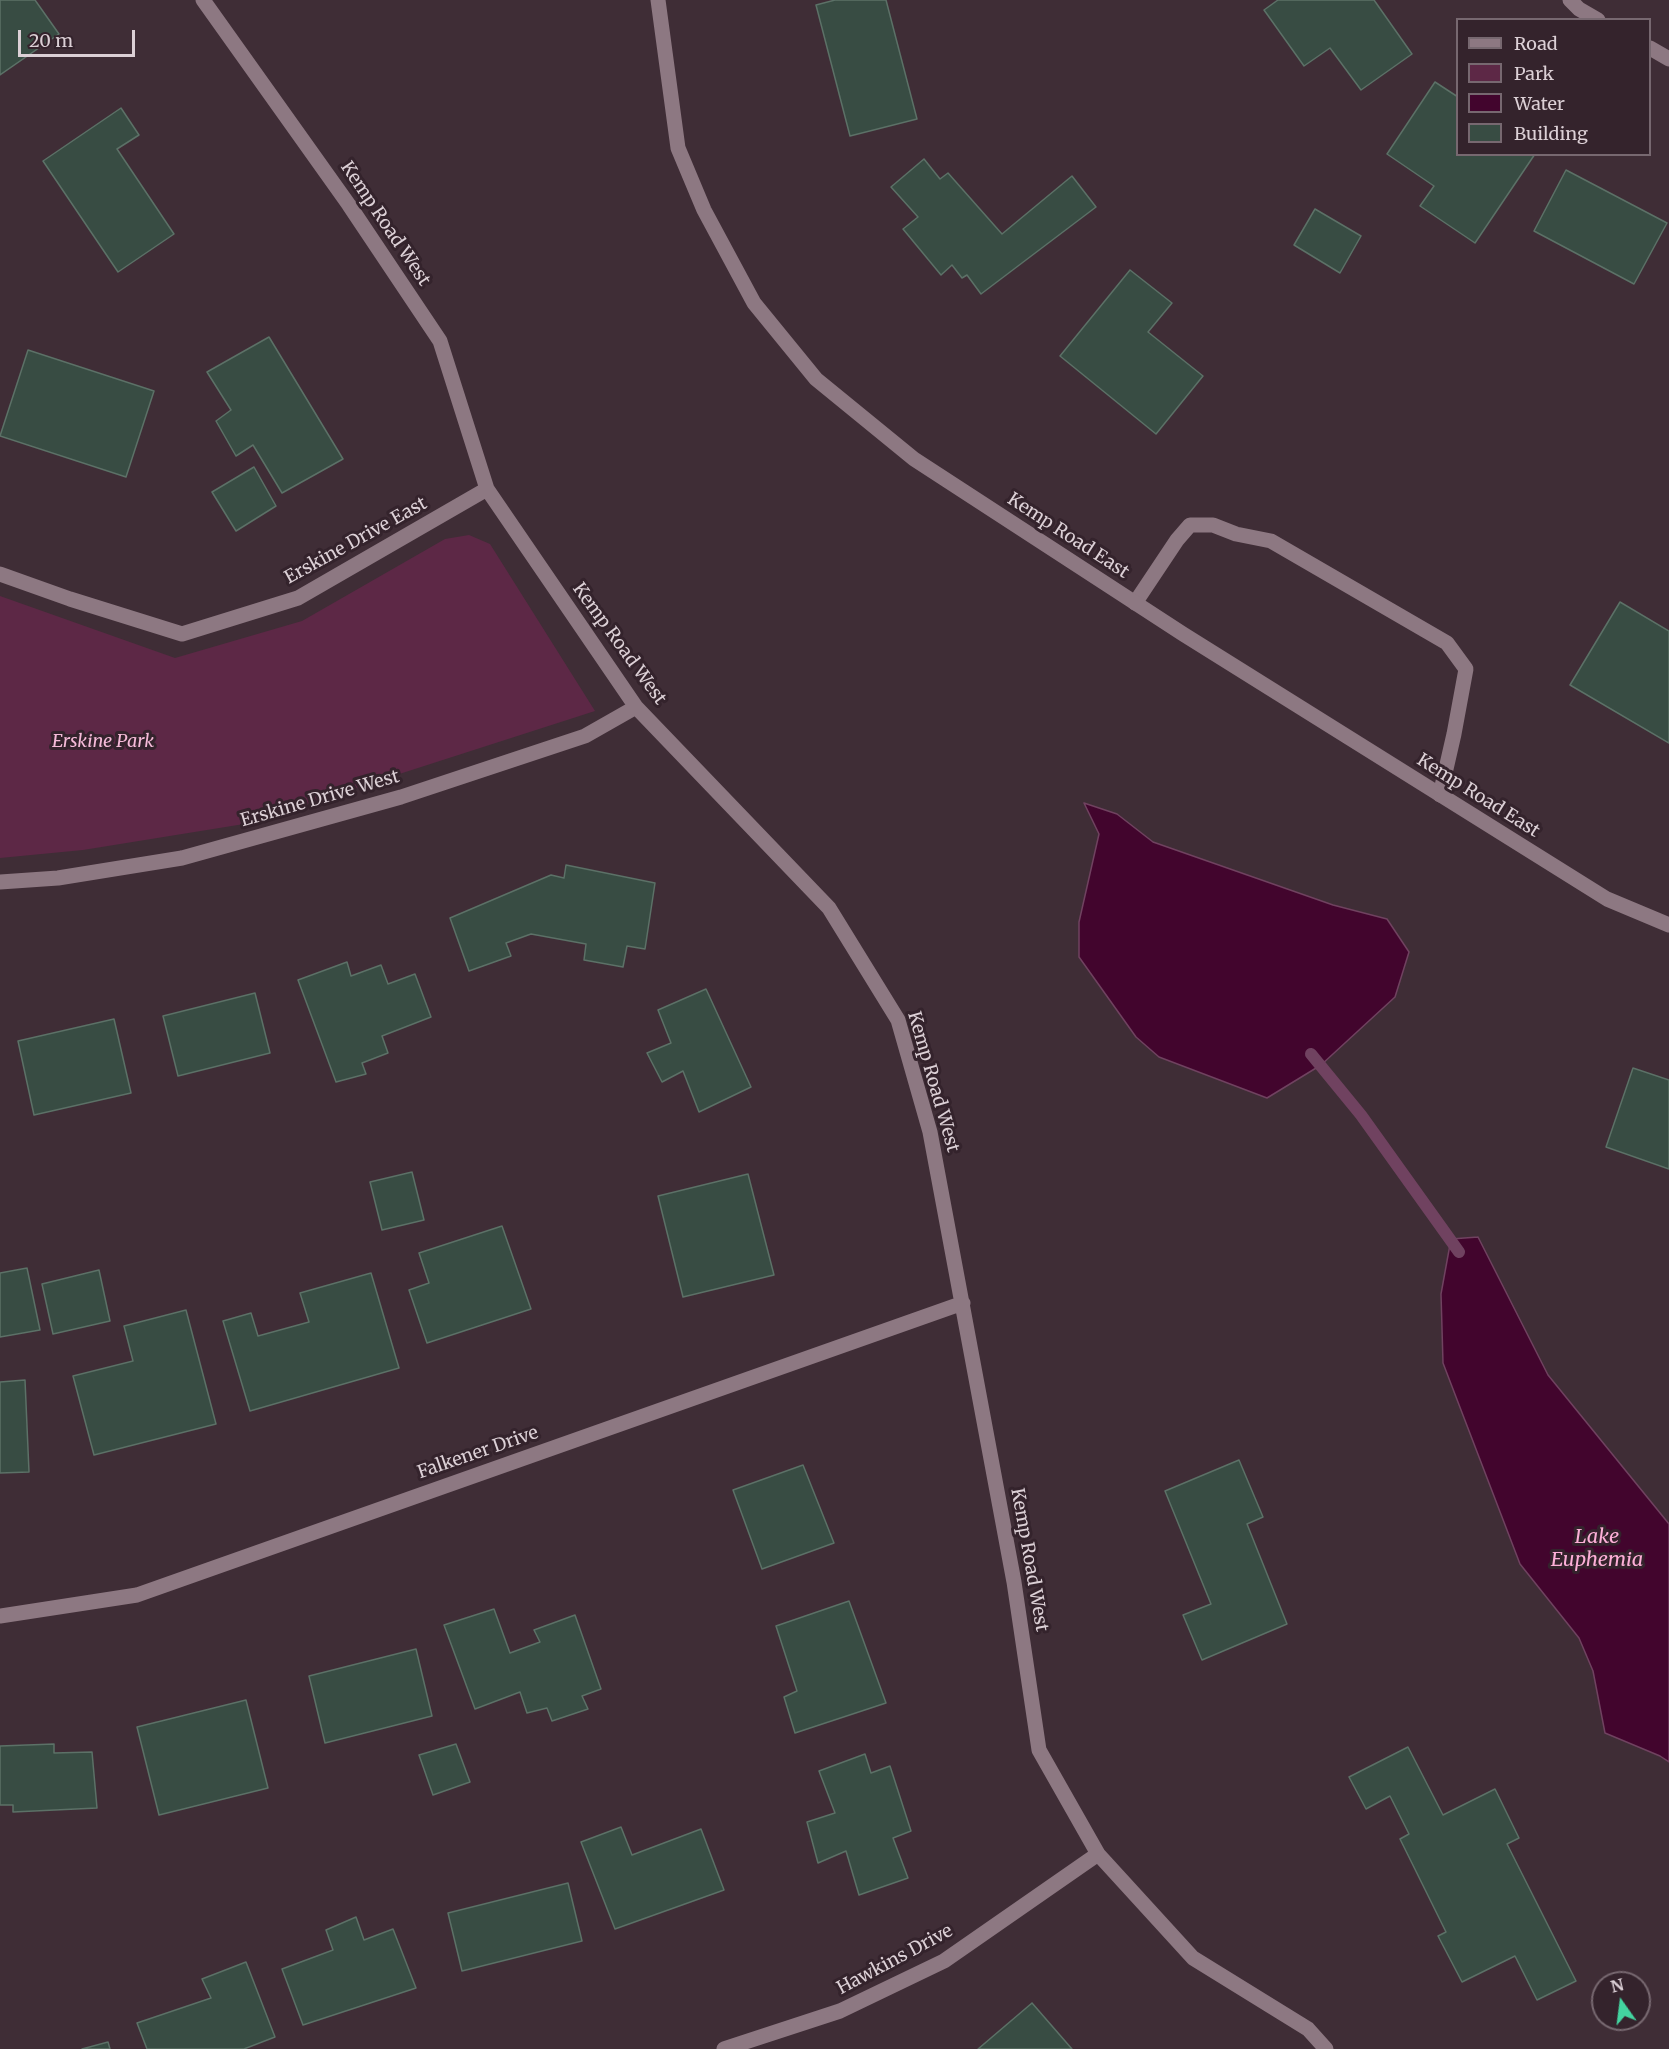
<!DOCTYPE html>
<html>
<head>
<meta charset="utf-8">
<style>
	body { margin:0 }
	#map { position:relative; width:1669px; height:2049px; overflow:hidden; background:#3f2d36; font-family:Merriweather,serif }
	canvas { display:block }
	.legend { position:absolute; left:1456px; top:18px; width:195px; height:138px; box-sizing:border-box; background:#34232c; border:2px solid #776870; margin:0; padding:8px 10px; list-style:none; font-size:18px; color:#dcd0d6 }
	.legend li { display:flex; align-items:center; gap:12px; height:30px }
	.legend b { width:30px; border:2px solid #776870 }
	.north { position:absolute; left:1591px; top:1971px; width:60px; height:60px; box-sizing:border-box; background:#34232c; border:2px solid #776870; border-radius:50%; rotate:346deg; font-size:16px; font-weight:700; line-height:24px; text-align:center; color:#dcd0d6 }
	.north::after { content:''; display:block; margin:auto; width:21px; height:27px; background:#43d4a0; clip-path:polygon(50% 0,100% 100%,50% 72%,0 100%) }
	.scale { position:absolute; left:18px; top:30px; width:117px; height:27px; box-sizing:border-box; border:3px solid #dcd0d6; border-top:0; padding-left:8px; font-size:18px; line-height:21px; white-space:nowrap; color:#dcd0d6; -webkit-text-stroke:4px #34232c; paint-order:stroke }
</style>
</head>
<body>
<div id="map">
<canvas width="1669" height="2049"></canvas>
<ul class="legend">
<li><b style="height:8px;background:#8d7882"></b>Road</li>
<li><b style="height:16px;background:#5d2846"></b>Park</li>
<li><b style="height:16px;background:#42052d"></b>Water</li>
<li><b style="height:16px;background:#384c43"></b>Building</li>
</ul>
<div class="north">N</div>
<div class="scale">20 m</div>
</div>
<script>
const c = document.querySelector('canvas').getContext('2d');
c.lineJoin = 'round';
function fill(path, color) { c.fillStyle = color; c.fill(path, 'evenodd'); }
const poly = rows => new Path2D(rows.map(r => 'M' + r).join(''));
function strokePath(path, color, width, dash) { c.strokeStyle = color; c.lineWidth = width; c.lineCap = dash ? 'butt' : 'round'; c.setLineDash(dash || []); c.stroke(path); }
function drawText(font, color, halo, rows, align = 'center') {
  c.font = font + ' Merriweather,serif'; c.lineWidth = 6; c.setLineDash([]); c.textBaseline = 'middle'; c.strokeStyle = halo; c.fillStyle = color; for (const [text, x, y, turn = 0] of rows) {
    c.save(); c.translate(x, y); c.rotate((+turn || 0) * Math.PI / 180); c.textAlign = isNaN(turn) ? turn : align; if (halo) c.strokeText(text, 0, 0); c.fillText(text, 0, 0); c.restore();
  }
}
const green = poly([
	[469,535,490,544,595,711,244,824,83,850,0,858,0,596,175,658,302,621,445,539]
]);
const water = poly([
	[1084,803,1117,814,1153,842,1333,905,1387,919,1409,952,1395,997,1321,1065,1267,1098,1159,1057,1136,1037,1079,957,1079,922,1099,834,1084,803],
	[1478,1237,1548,1375,1669,1524,1669,1762,1660,1756,1605,1733,1593,1671,1579,1638,1520,1564,1443,1363,1441,1294,1451,1239,1478,1237]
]);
const stream = poly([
	[1311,1054,1361,1115,1459,1252]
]);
const building = poly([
	[0,0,35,0,59,34,0,75,0,0],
	[835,0,886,0,917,119,850,136,816,5,835,0],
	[1278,0,1374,0,1412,54,1361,90,1330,48,1304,66,1264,10,1278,0],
	[1435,82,1458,97,1458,154,1535,154,1475,243,1420,206,1434,186,1387,154,1435,82],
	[121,108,139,135,117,149,174,234,118,272,43,161,121,108],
	[924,159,940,179,948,173,1002,234,1072,176,1096,207,981,294,967,275,962,278,952,265,941,275,903,229,918,217,891,187,924,159],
	[1566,170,1667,223,1634,284,1534,231,1566,170],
	[1315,209,1361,236,1340,273,1294,245,1315,209],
	[1130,270,1172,303,1148,332,1203,376,1156,434,1060,356,1130,270],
	[269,337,343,459,282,493,253,445,236,456,216,421,231,410,207,372,269,337],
	[28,350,154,391,126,477,0,436,28,350],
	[254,467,276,506,236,531,212,492,254,467],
	[1620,602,1669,631,1669,743,1570,685,1620,602],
	[566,865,655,883,645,949,627,946,623,967,584,960,586,944,531,934,506,943,511,956,469,971,450,918,551,875,564,878,566,865],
	[347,962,351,976,381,965,388,984,415,974,431,1017,382,1036,388,1053,362,1063,366,1074,336,1082,298,980,347,962],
	[706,989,751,1087,699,1112,683,1071,662,1082,647,1053,671,1043,658,1010,706,989],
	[255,993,270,1053,178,1076,163,1016,255,993],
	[114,1019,131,1093,34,1115,18,1041,114,1019],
	[1633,1068,1669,1080,1669,1169,1606,1147,1633,1068],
	[412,1172,424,1220,382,1230,370,1182,412,1172],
	[748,1174,774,1275,683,1297,658,1196,748,1174],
	[502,1226,531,1309,427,1343,409,1290,429,1283,419,1253,502,1226],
	[27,1268,40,1330,0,1337,0,1273,27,1268],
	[99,1270,110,1321,53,1334,42,1284,99,1270],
	[371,1273,399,1368,250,1411,223,1321,251,1313,258,1336,309,1322,300,1293,371,1273],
	[186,1310,216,1424,94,1455,73,1376,133,1361,124,1326,186,1310],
	[25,1380,29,1472,0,1473,0,1382,25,1380],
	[1239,1460,1263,1517,1247,1524,1287,1624,1202,1660,1183,1615,1211,1604,1165,1491,1239,1460],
	[803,1465,834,1543,762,1569,733,1490,803,1465],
	[849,1601,886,1703,795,1733,784,1697,797,1691,776,1626,849,1601],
	[494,1609,510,1653,540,1642,534,1630,575,1615,601,1689,582,1696,588,1709,552,1721,547,1708,527,1713,520,1692,475,1709,444,1625,494,1609],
	[416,1649,432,1716,325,1743,309,1676,416,1649],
	[246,1700,268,1788,159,1815,137,1727,246,1700],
	[54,1744,54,1753,92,1752,97,1808,13,1812,13,1805,0,1805,0,1746,54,1744],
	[456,1744,470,1782,433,1795,419,1755,456,1744],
	[1408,1747,1443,1815,1495,1789,1519,1838,1507,1844,1576,1981,1537,2000,1515,1956,1462,1982,1438,1936,1446,1932,1400,1839,1409,1834,1390,1796,1366,1809,1349,1777,1408,1747],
	[865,1754,871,1773,890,1766,911,1831,893,1838,908,1878,859,1895,846,1851,818,1863,807,1822,835,1813,819,1771,865,1754],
	[621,1827,632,1855,701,1829,724,1890,615,1929,581,1842,621,1827],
	[568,1883,582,1941,462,1971,448,1913,568,1883],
	[356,1917,364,1940,393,1929,416,1988,303,2025,282,1969,333,1950,326,1930,356,1917],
	[246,1962,275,2037,244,2049,147,2049,137,2023,211,1998,202,1979,246,1962],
	[1032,2003,1072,2049,978,2049,1032,2003],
	[108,2042,110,2049,82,2049,108,2042]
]);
const lane = poly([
	[1135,603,1177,540,1190,525,1213,525,1236,534,1271,541,1447,643,1466,669,1454,734,1440,795]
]);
const street = poly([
	[203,0,349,205,440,341,487,489,636,707,829,908,898,1020,930,1132,1014,1582,1039,1750,1098,1854,1193,1958,1308,2029,1326,2049],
	[658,0,678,148,704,210,754,303,816,379,914,459,1183,634,1607,899,1669,925],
	[1570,0,1579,9,1598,20],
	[1650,48,1669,59],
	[0,574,70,599,182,634,298,598,487,489],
	[0,882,58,878,182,858,401,797,585,736,636,707],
	[0,1616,137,1595,963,1303],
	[724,2049,840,2011,944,1961,1098,1854]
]);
const streetNames = [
	["Kemp Road West",385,224,56],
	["Kemp Road East",1068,536,33],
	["Erskine Drive East",356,541,-29],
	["Kemp Road West",619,644,54],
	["Kemp Road East",1478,796,32],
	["Erskine Drive West",320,799,-16],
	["Kemp Road West",933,1082,74],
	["Falkener Drive",478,1453,-19],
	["Kemp Road West",1029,1560,80],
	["Hawkins Drive",895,1960,-28]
];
const parkNames = [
	["Erskine Park",103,742]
];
const waterNames = [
	["Lake",1597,1537],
	["Euphemia",1597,1560]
];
fill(green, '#5d2846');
fill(water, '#42052d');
strokePath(water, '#704260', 1.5);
strokePath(stream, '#704260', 12);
fill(building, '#384c43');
strokePath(building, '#5c7167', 1.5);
strokePath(lane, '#8d7882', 15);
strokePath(street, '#8d7882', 15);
drawText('18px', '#dcd0d6', '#34232c', streetNames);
drawText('italic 18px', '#f5bad8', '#34232c', parkNames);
drawText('italic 20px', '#fdafd8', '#34232c', waterNames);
</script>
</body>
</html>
